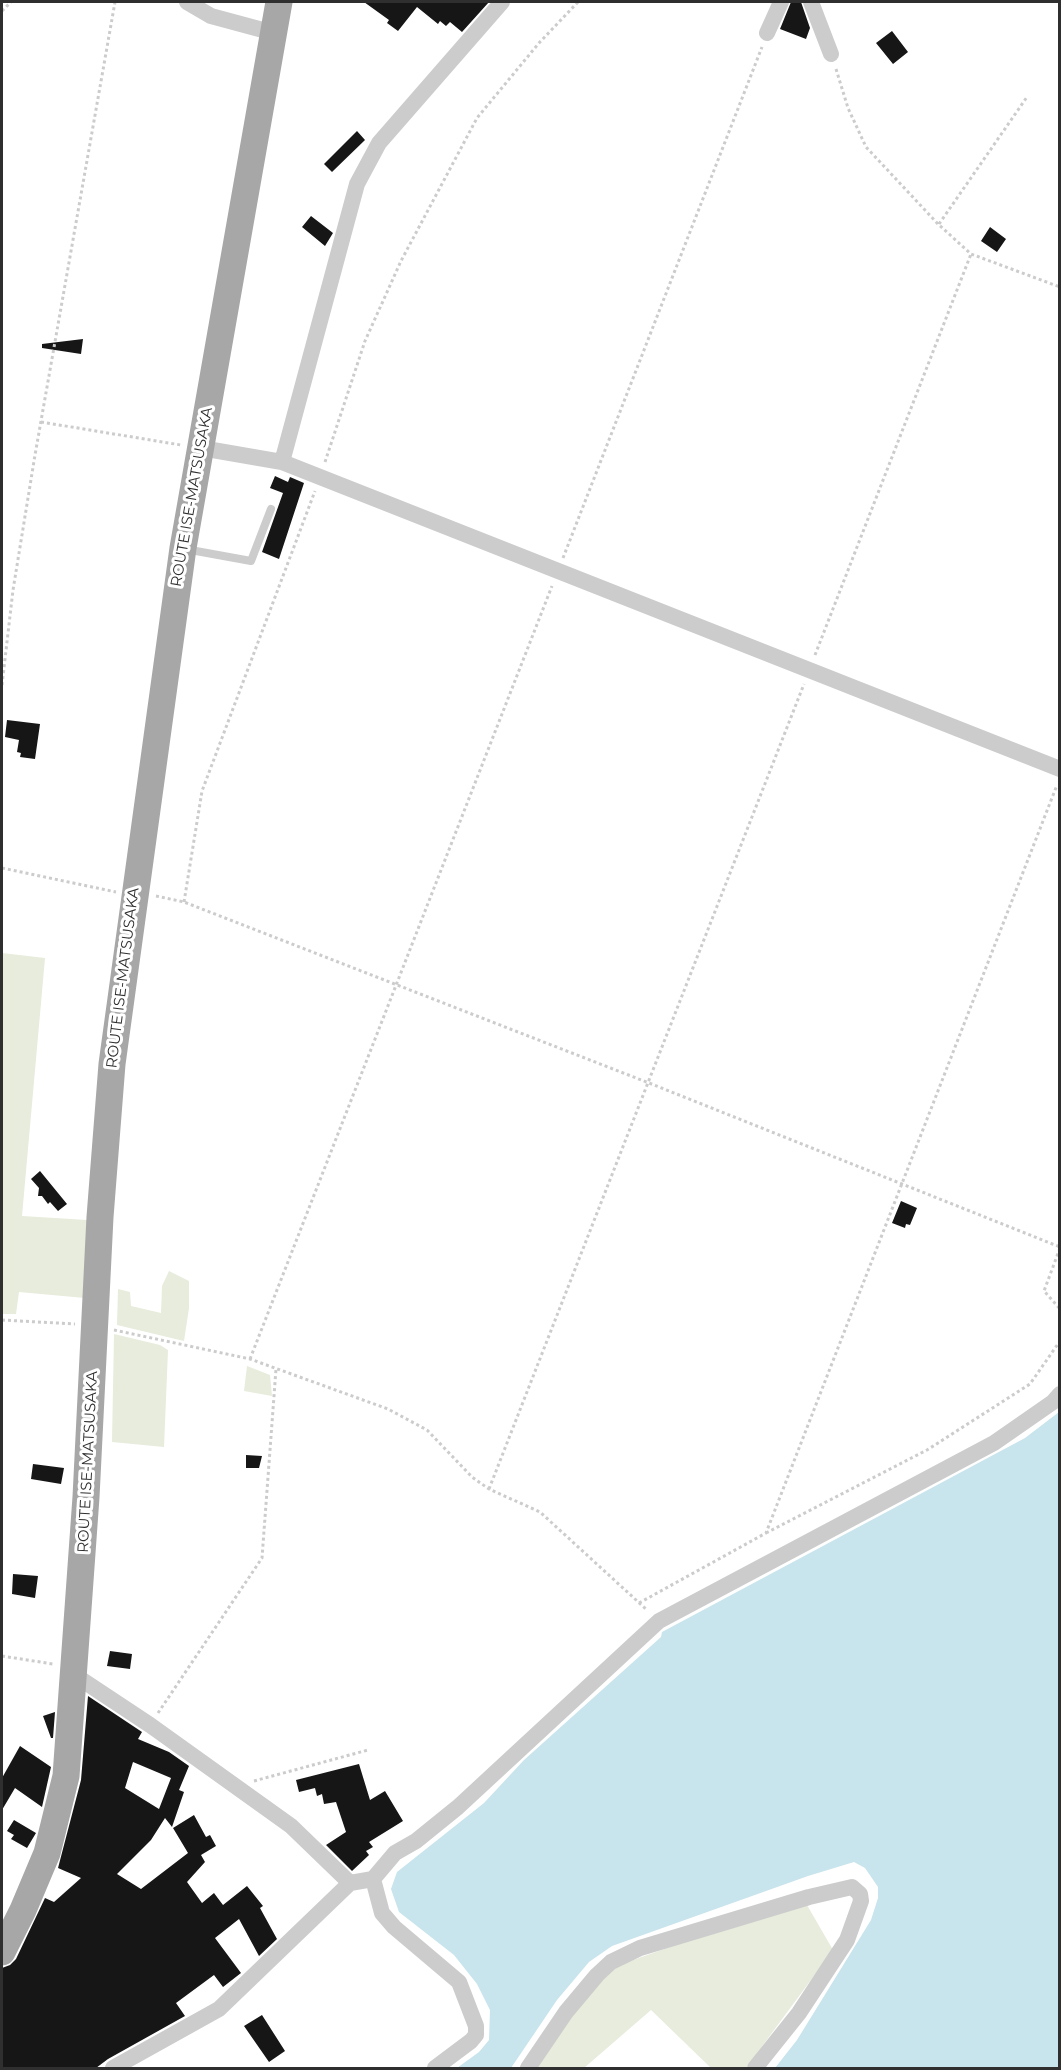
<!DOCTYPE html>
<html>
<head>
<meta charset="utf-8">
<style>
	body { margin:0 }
	#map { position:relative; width:1061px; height:2070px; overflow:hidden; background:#fff; font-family:Montserrat,sans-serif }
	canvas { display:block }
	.frame { position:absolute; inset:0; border:3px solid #2f2f2f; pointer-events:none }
</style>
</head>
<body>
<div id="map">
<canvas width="1061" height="2070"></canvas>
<div class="frame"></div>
</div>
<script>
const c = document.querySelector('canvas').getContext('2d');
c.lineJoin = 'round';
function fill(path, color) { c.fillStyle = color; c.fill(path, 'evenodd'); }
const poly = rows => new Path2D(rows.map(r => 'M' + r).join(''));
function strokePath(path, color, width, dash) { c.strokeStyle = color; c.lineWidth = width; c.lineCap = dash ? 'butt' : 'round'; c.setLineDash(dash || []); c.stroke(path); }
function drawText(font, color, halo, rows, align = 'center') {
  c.font = font + ' Montserrat,sans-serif'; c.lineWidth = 6; c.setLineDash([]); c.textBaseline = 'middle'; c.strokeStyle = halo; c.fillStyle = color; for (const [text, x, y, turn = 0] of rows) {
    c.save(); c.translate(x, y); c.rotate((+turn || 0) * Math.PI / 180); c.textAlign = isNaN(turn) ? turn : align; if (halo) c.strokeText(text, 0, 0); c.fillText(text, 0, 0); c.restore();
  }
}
const green = poly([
	[2,953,45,958,22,1216,87,1220,85,1298,19,1292,16,1314,2,1314],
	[169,1271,189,1281,189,1308,184,1341,117,1325,118,1289,130,1292,131,1306,161,1313,162,1286],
	[114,1334,160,1345,168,1350,164,1447,112,1442],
	[247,1366,270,1375,272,1396,244,1391],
	[807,1905,833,1950,746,2068,711,2068,651,2010,584,2068,534,2068,589,1992,619,1965,721,1929]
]);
const water = poly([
	[1059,1412,1059,2068,775,2068,797,2040,871,1920,878,1898,878,1887,865,1868,854,1862,808,1876,612,1946,589,1962,557,2000,511,2068,457,2068,479,2052,489,2040,490,2010,477,1984,454,1955,399,1912,391,1889,397,1872,484,1803,524,1760,661,1637,662,1632,1025,1438]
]);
const building = poly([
	[364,2,489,2,462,32,450,22,446,26,440,21,438,24,417,7,398,31,387,23,389,20],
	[791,2,801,2,810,28,806,39,780,29],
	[892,31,908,52,893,64,876,43],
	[357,131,365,140,332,172,324,164],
	[311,216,333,233,325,246,302,227],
	[990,227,1006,239,997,252,981,241],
	[83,339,81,354,42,348,42,344],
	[275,476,288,482,290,477,304,483,279,559,262,552,283,493,270,488],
	[7,720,40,724,35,759,20,757,21,753,17,752,19,740,5,737],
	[40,1171,67,1204,58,1211,50,1202,48,1204,42,1196,38,1196,39,1188,31,1179],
	[901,1201,917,1208,910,1225,906,1224,905,1228,892,1223],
	[246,1455,262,1456,259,1468,246,1468],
	[33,1464,64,1468,61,1484,31,1479],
	[13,1574,38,1576,35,1598,12,1594],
	[110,1651,132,1654,130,1669,107,1666],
	[88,1696,142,1732,138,1739,169,1752,189,1766,179,1790,184,1792,172,1827,165,1818,151,1840,117,1874,141,1889,188,1853,173,1828,194,1815,206,1837,210,1835,216,1846,201,1855,205,1862,187,1882,202,1903,214,1893,223,1905,247,1886,263,1906,260,1908,277,1939,259,1956,239,1919,215,1938,241,1973,223,1987,214,1975,176,2003,185,2016,108,2059,96,2068,2,2068,2,1968,10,1965,16,1959,45,1898,54,1902,81,1878,58,1868,81,1780],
	[133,1762,171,1778,159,1809,125,1788],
	[55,1712,53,1738,51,1738,43,1716],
	[20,1746,51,1767,42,1807,15,1788,2,1810,2,1778],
	[359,1764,370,1800,385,1791,403,1821,369,1842,373,1847,366,1851,369,1855,352,1871,326,1845,346,1832,336,1802,324,1804,322,1794,317,1796,315,1788,299,1792,296,1780],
	[14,1820,36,1833,27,1848,11,1839,14,1835,7,1831],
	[262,2015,285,2051,269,2062,244,2026]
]);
const path = poly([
	[2,11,11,2],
	[836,69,848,108,866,147,938,224,971,254,1060,287],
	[939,224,1027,97],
	[41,422,181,445],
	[325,462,365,341,401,261,477,118,539,43,578,2],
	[563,558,762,47],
	[815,655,971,254],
	[2,685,13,590,35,455,115,2],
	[2,868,116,892],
	[156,896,184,902,649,1083,1060,1247],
	[184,902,202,791,315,491],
	[1060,1248,1044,1291,1060,1309],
	[2,1320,75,1324],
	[114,1330,250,1359,388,1409,427,1430,472,1477,489,1489,540,1512,647,1610],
	[250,1359,552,586],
	[489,1489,804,684],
	[766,1533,927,1450,1030,1384,1060,1341],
	[639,1603,766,1533,1057,785],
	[2,1656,53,1664],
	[158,1713,262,1558,276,1369],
	[254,1781,368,1750]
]);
const service = poly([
	[185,549,251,561,271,509]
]);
const minor = poly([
	[187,2,211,16,274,33],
	[811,2,831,54],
	[767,33,781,2],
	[201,448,282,462,357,184,379,143,502,2],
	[282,462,1060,769],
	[73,1674,150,1725,291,1826,350,1883],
	[373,1879,382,1913,394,1927,459,1982,476,2026,476,2035,471,2041,435,2068],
	[113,2068,219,2009,350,1883,373,1879,395,1853,416,1841,458,1807,659,1621,994,1443,1053,1402,1060,1394],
	[528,2068,566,2012,597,1975,611,1962,640,1948,809,1897,852,1887,860,1894,861,1901,847,1940,799,2013,755,2068]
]);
const primary = poly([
	[2,1952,23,1910,47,1853,66,1776,86,1497,100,1217,112,1064,183,548,279,2]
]);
const streetNames = [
	["ROUTE ISE-MATSUSAKA",192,497,-80],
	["ROUTE ISE-MATSUSAKA",123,978,-83],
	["ROUTE ISE-MATSUSAKA",88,1462,-87]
];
fill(green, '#e7ecdc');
fill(water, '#c8e4ec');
fill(building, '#161616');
strokePath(path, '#ccc', 3, [3, 3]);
strokePath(service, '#ccc', 8);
strokePath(minor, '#ccc', 16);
strokePath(primary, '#a7a7a7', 27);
drawText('15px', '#2f2f2f', '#fff', streetNames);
</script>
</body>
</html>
